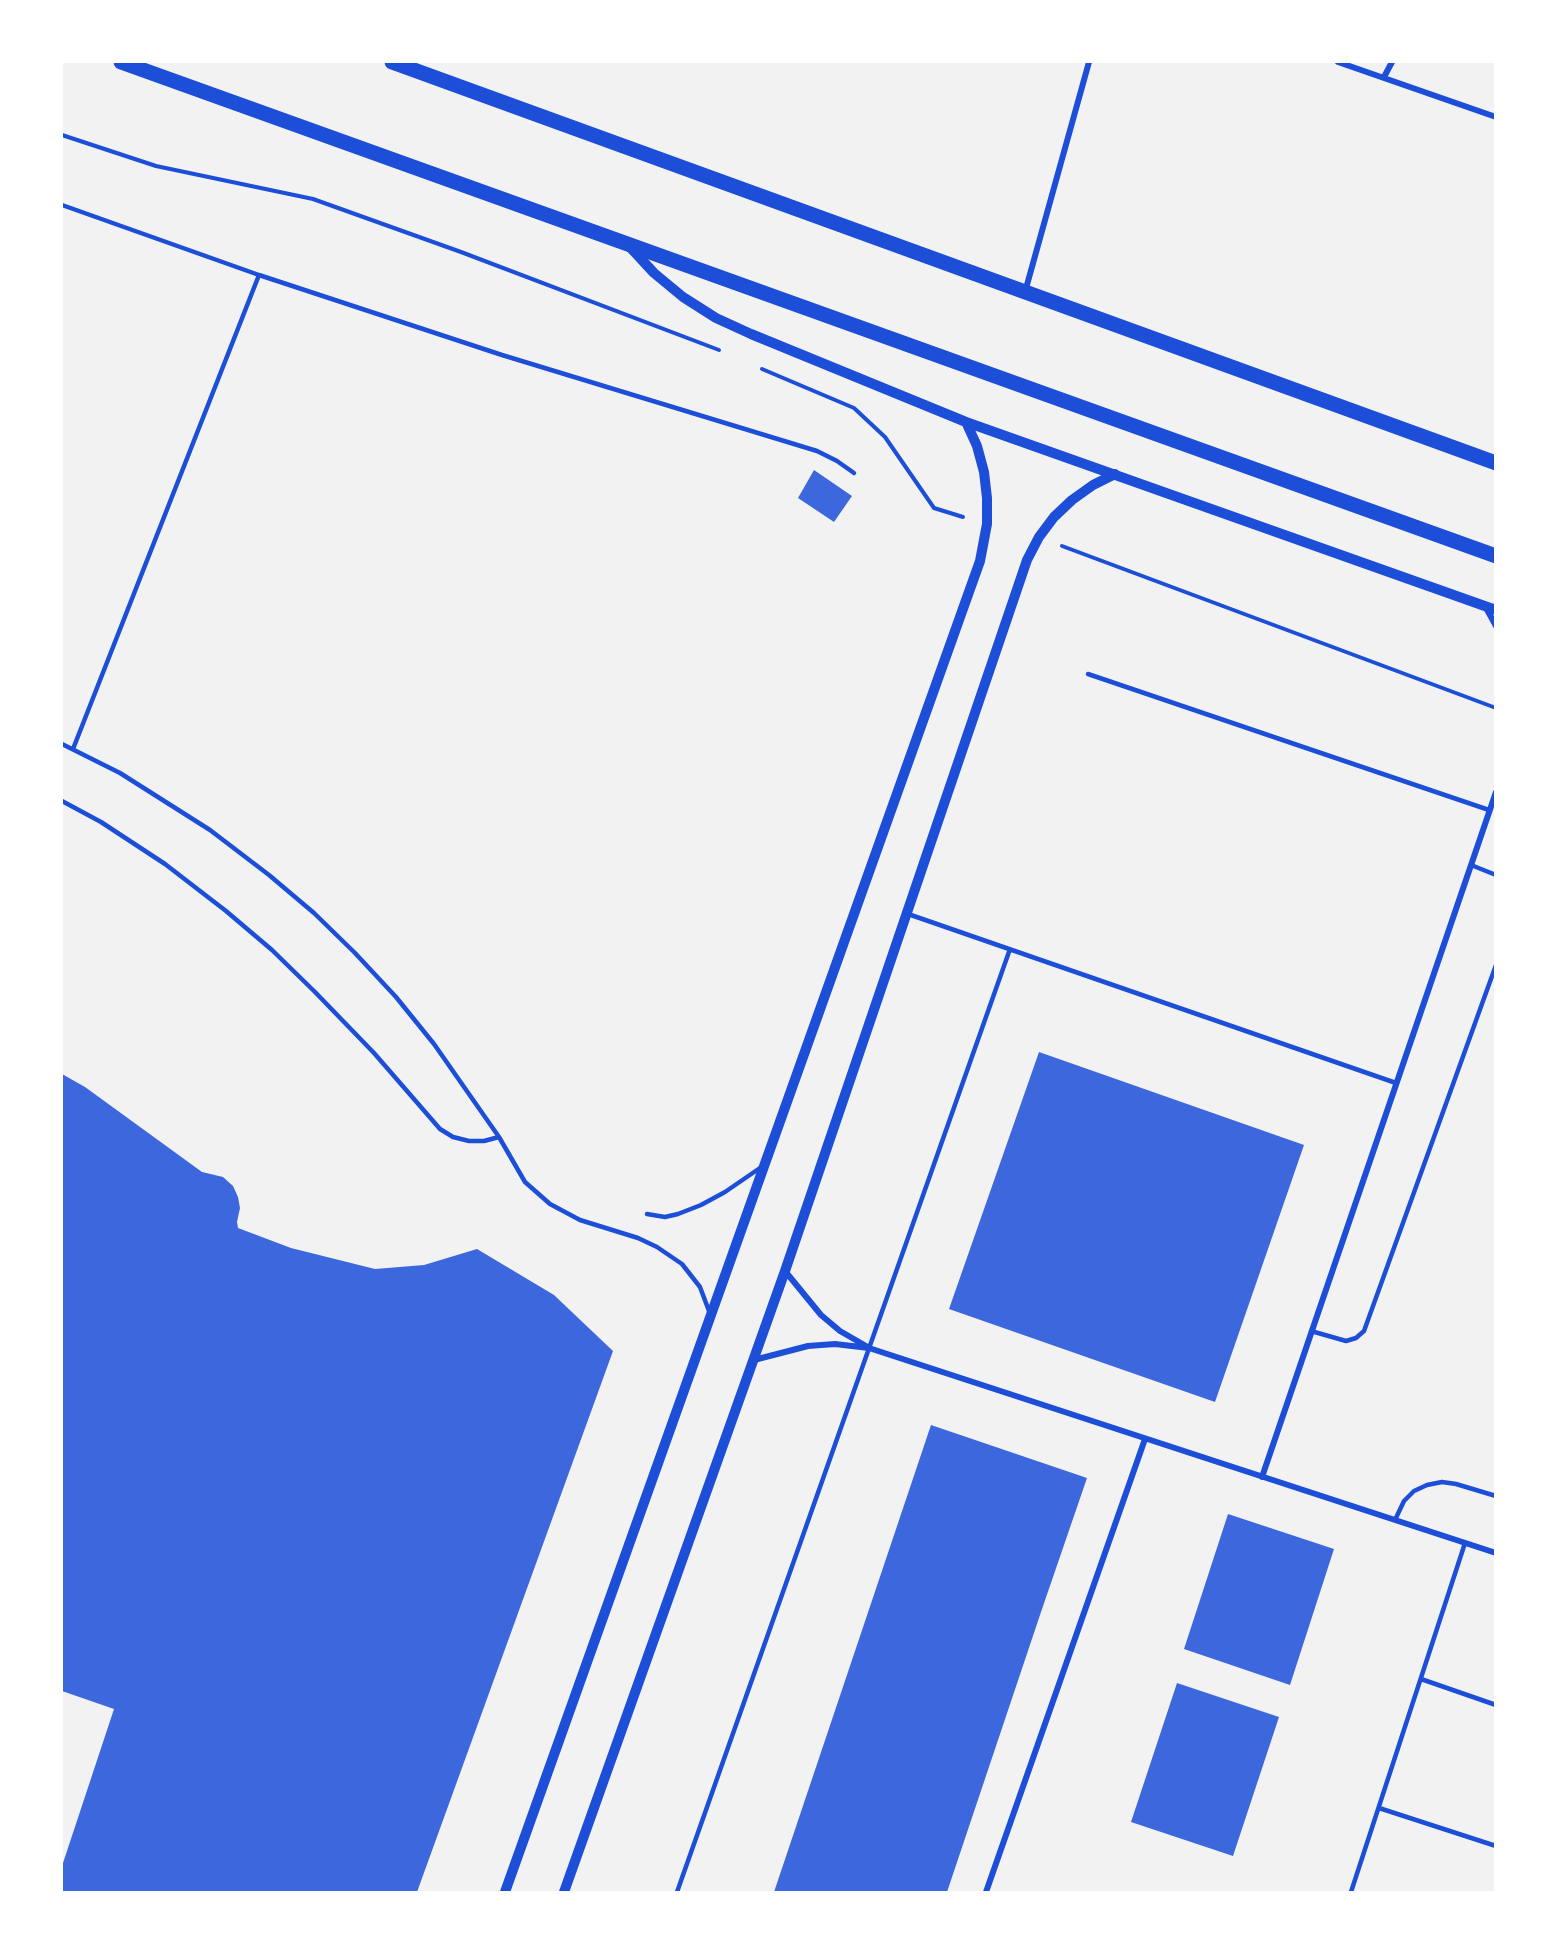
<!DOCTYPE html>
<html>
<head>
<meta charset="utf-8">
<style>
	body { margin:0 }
	#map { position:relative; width:1557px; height:1954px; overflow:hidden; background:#f2f2f2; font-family:"Exo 2",sans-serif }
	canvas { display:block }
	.frame { position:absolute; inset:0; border:63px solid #fff; pointer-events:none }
</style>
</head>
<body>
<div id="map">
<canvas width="1557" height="1954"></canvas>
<div class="frame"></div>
</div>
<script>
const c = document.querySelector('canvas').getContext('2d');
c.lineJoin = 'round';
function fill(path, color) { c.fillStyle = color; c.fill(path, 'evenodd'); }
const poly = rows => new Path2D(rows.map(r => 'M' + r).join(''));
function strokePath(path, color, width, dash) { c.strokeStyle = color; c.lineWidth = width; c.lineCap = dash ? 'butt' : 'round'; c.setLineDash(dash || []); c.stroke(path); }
const building = poly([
	[814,470,852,496,834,522,798,498],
	[1039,1052,1304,1145,1215,1402,949,1309],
	[62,1074,85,1087,202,1172,223,1177,233,1186,238,1197,240,1208,237,1222,238,1228,291,1248,375,1269,424,1265,477,1249,554,1295,613,1351,417,1892,62,1892,62,1866,114,1709,62,1691],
	[931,1425,1087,1478,1041,1612,947,1892,774,1892],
	[1228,1514,1334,1549,1290,1685,1184,1649],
	[1177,1683,1279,1717,1233,1856,1131,1822]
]);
const path = poly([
	[62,135,156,166,313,199,461,252,719,350],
	[762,369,854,408,885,437,934,508,963,517],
	[1062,546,1496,708]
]);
const service = poly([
	[62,205,259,275,502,355,817,451,837,461,854,473],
	[1088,674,1489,810],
	[62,744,120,773,210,830,269,875,314,913,355,953,396,997,434,1044,499,1137,525,1182,550,1204,580,1220,638,1238,657,1247,682,1264,700,1287,709,1311],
	[73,749,259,275],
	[62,801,101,822,165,864,226,911,272,950,315,992,374,1053,440,1129,453,1137,469,1141,484,1141,499,1137],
	[1471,865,1496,875],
	[908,914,1396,1083],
	[647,1214,665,1217,678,1214,701,1205,725,1192,760,1168],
	[1311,1331,1346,1341,1356,1338,1364,1331,1496,965],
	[1395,1520,1404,1501,1414,1491,1427,1485,1442,1482,1456,1484,1496,1496],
	[1421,1679,1496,1705],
	[1379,1808,1496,1846],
	[677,1892,1010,949],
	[1351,1892,1465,1543]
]);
const minor = poly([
	[1338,62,1496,117],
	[1384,77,1392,62],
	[1025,292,1089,62],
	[1485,606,1496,626],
	[785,1271,821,1315,840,1331,866,1346],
	[754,1360,808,1346,835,1344,869,1348,1496,1553],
	[1262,1477,1496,792],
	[986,1892,1145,1439]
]);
const tertiary = poly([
	[630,247,654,273,683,297,716,318,751,334,966,422,1496,610],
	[505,1892,980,561,987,524,987,498,984,472,977,446,966,422],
	[564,1892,785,1271,1027,560,1039,537,1054,517,1072,500,1093,485,1115,474]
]);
const primary = poly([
	[121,62,1496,556],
	[392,62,1496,463]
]);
fill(building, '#3d67dc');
strokePath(path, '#1d4ed8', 4);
strokePath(service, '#1d4ed8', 4.5);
strokePath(minor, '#1d4ed8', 6);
strokePath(tertiary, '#1d4ed8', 10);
strokePath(primary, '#1d4ed8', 15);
</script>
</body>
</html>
